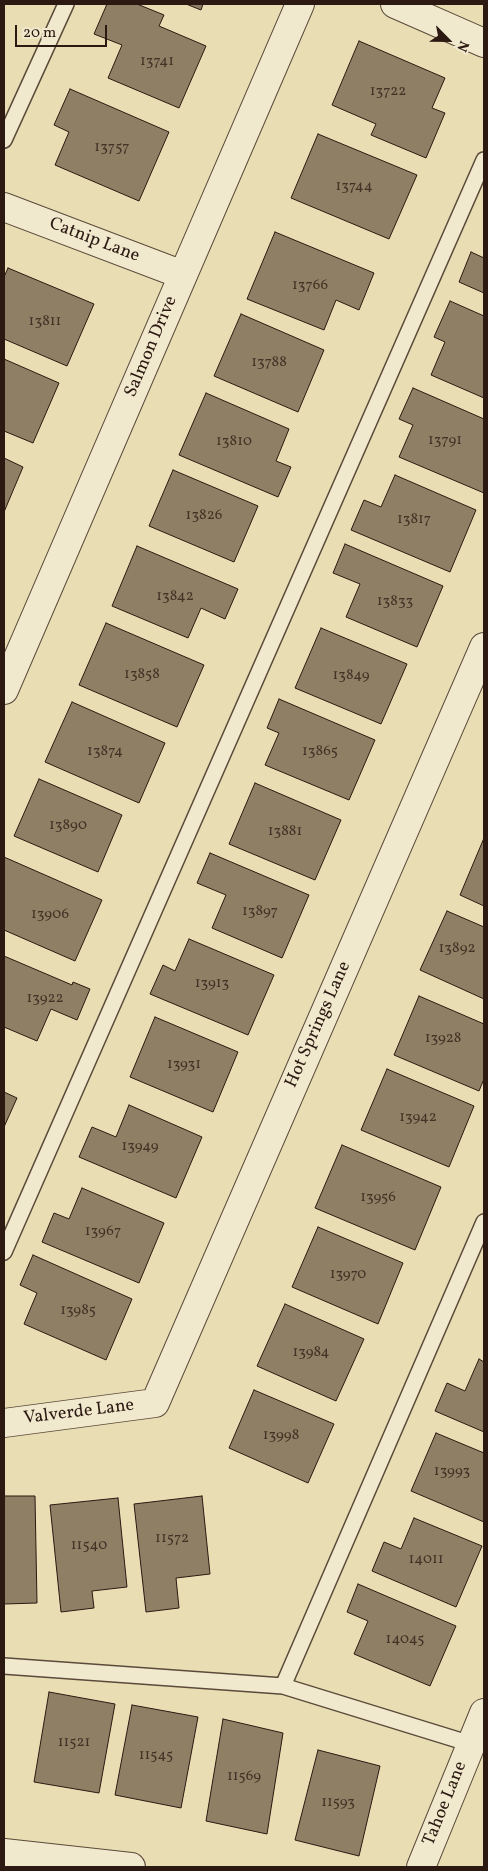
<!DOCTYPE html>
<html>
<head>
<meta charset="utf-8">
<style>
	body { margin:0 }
	#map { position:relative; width:488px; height:1871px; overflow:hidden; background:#e9ddb3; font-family:Vollkorn,serif }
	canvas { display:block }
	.frame { position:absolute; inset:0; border:5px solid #2c1911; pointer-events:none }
	.north { position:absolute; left:423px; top:15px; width:50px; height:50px; -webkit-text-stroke:4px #f1e9ce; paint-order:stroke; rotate:113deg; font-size:14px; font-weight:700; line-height:20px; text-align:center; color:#2c1911 }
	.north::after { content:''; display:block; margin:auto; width:18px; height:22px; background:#2c1911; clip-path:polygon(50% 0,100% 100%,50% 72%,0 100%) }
	.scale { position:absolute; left:15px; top:25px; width:92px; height:22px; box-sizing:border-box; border:2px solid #2c1911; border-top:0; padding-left:6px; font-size:15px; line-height:18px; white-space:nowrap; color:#2c1911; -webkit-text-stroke:4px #f1e9ce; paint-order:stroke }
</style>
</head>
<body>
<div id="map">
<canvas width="488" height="1871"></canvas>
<div class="frame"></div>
<div class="north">N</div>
<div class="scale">20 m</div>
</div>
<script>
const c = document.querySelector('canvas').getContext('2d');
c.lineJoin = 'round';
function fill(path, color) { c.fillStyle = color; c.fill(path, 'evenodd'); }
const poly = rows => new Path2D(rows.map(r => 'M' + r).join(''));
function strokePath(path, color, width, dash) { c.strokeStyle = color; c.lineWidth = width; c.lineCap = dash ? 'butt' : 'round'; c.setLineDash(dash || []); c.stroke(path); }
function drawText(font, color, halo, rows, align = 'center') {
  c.font = font + ' Vollkorn,serif'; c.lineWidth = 4; c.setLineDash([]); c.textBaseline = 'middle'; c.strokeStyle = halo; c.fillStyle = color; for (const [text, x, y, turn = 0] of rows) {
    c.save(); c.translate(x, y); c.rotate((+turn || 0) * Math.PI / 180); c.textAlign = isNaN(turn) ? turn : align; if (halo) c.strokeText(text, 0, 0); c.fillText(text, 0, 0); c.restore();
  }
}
const building = poly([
	[107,4,137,4,164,15,159,26,206,46,179,108,108,78,122,45,94,34,107,4],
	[186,4,203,4,201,10,186,4],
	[359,41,445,78,432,108,445,113,426,158,371,135,376,124,332,105,359,41],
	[70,89,169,132,139,201,55,165,69,132,54,125,70,89],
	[318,134,417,175,389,239,291,198,318,134],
	[275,232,374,273,359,310,336,300,324,330,247,299,275,232],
	[471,252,484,258,484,293,459,282,471,252],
	[8,268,94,304,67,366,4,339,4,277,8,268],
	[450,301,484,316,484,398,431,375,445,342,434,337,450,301],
	[241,314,324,350,298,412,214,376,241,314],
	[4,359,59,383,33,443,4,431,4,359],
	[413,388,484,419,484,493,399,457,413,425,399,419,413,388],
	[206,393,289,429,276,461,291,467,278,497,179,455,206,393],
	[4,458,23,467,4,512,4,458],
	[173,470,258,506,234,562,149,526,173,470],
	[395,475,476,510,450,572,351,530,364,500,381,507,395,475],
	[345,544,443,586,417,647,346,617,360,584,333,573,345,544],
	[137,546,238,589,225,619,201,608,188,638,112,606,137,546],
	[106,623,204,665,177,727,79,685,106,623],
	[321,628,407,664,381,724,295,688,321,628],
	[279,699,375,740,349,800,265,765,279,733,267,728,279,699],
	[72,702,165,743,139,803,45,762,72,702],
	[39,779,122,815,98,872,14,836,39,779],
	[255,783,341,820,315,880,229,844,255,783],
	[484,838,484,906,460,895,484,838],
	[210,853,309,895,282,958,212,928,226,895,197,883,210,853],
	[4,857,102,900,75,961,4,930,4,857],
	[447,911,484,927,484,999,420,970,447,911],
	[189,939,274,975,248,1035,150,994,163,965,175,971,189,939],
	[4,956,72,985,73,982,90,989,77,1020,51,1009,37,1041,4,1027,4,956],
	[419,996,484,1024,484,1079,479,1091,394,1055,419,996],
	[155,1017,238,1052,213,1112,130,1077,155,1017],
	[387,1069,474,1106,449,1167,361,1130,387,1069],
	[4,1092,17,1098,4,1127,4,1092],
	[129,1105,202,1137,176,1198,79,1157,92,1127,116,1137,129,1105],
	[342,1145,441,1187,415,1250,315,1208,342,1145],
	[82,1188,164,1223,139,1283,42,1242,54,1213,69,1219,82,1188],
	[318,1227,403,1263,378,1324,292,1287,318,1227],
	[33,1255,132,1299,106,1360,24,1324,37,1293,20,1285,33,1255],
	[285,1304,364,1339,336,1401,257,1366,285,1304],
	[479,1359,484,1362,484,1432,435,1411,447,1383,465,1391,479,1359],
	[254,1390,334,1424,308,1483,229,1448,254,1390],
	[436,1433,484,1453,484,1522,411,1491,436,1433],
	[4,1496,35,1496,37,1603,4,1604,4,1496],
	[202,1496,210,1574,176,1578,179,1608,146,1612,134,1504,202,1496],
	[118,1498,127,1587,92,1591,94,1608,61,1612,50,1505,118,1498],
	[414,1518,482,1546,456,1607,372,1571,384,1542,401,1549,414,1518],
	[358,1584,456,1626,430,1686,354,1654,368,1621,347,1612,358,1584],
	[49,1692,115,1704,99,1793,34,1782,49,1692],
	[132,1705,198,1717,181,1808,115,1795,132,1705],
	[223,1719,283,1733,267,1834,206,1821,223,1719],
	[318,1750,380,1766,359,1856,295,1840,318,1750]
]);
const service = poly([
	[4,140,66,4],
	[4,1252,484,160],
	[4,1666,283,1686,471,1744],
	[283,1686,484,1222]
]);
const minor = poly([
	[395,4,484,43],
	[4,207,183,275],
	[4,690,300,4],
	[4,1423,155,1403,484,647],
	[4,1853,131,1867],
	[421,1867,484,1713]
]);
const numberNames = [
	["13741",157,62],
	["13722",388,92],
	["13757",112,148],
	["13744",354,187],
	["13766",310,286],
	["13811",45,322],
	["13788",269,363],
	["13791",445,441],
	["13810",234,442],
	["13826",204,516],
	["13817",414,520],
	["13842",175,597],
	["13833",395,602],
	["13858",142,675],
	["13849",351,676],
	["13874",105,752],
	["13865",320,752],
	["13890",68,826],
	["13881",285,832],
	["13897",260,912],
	["13906",50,915],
	["13892",457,949],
	["13913",212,984],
	["13922",45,999],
	["13928",443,1039],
	["13931",184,1065],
	["13942",418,1118],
	["13949",140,1147],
	["13956",378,1198],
	["13967",103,1232],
	["13970",348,1275],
	["13985",78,1311],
	["13984",311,1353],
	["13998",281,1436],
	["13993",452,1472],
	["11572",172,1539],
	["11540",89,1546],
	["14011",426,1560],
	["14045",405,1640],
	["11521",74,1743],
	["11545",156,1756],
	["11569",244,1777],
	["11593",338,1803]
];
const streetNames = [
	["Catnip Lane",94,241,21],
	["Salmon Drive",152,347,-67],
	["Hot Springs Lane",319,1025,-66],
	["Valverde Lane",79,1413,-7],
	["Tahoe Lane",446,1804,-68]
];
fill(building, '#8e7f65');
strokePath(building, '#2c1911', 1);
strokePath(service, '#5b4a3a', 18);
strokePath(minor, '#5b4a3a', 30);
strokePath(service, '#f1e9ce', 15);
strokePath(minor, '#f1e9ce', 28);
drawText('15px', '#443226', null, numberNames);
drawText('18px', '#2c1911', '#f1e9ce', streetNames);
</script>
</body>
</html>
